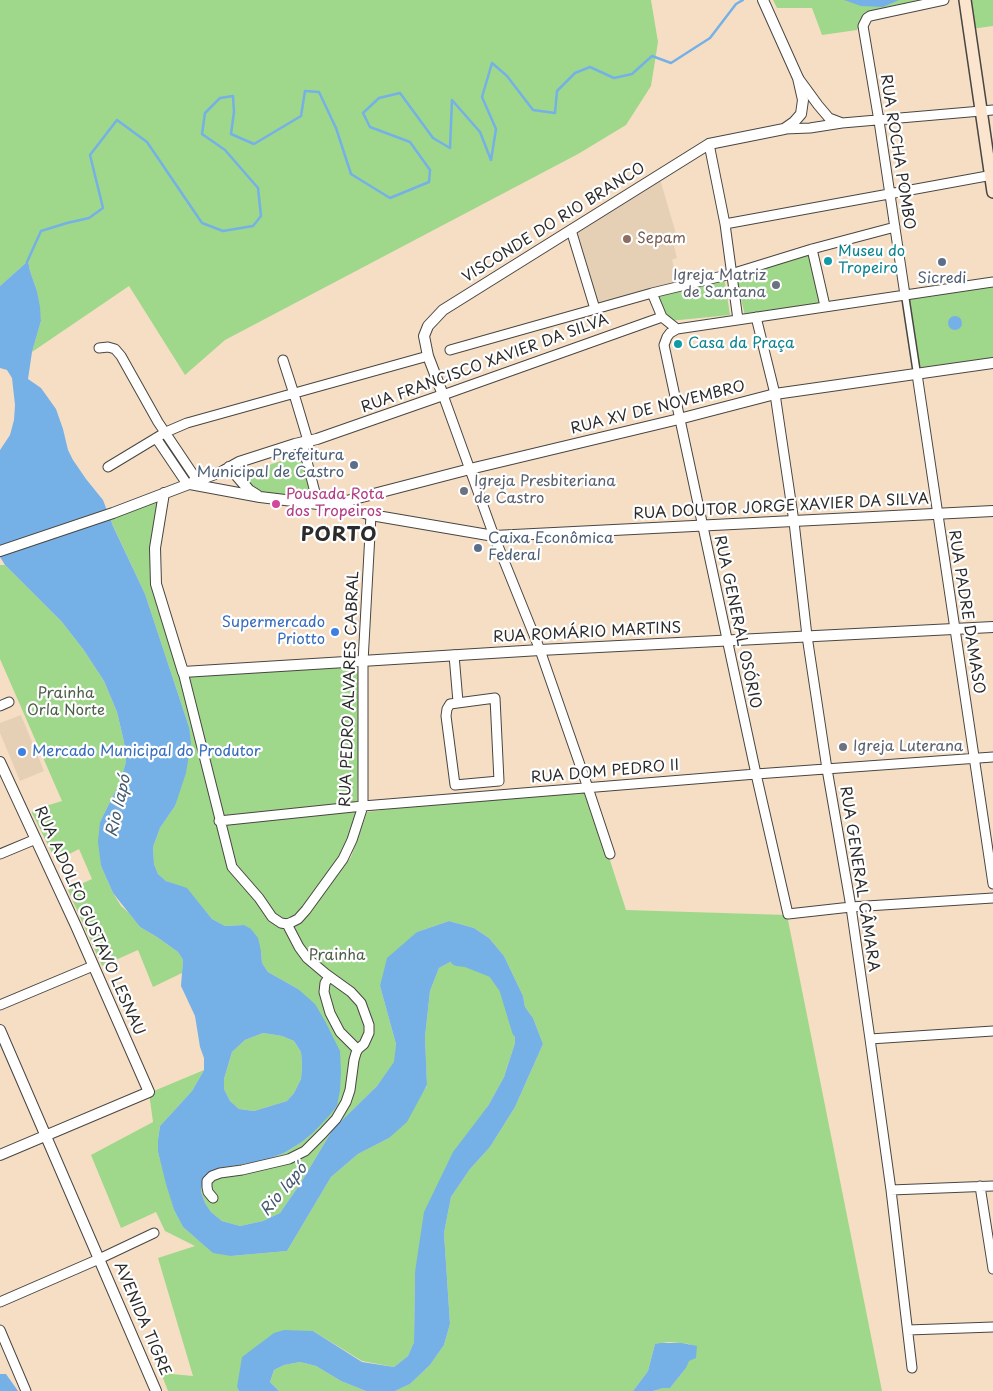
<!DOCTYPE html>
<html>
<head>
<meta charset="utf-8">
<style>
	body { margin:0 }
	canvas { display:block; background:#f5dec4 }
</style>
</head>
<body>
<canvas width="993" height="1391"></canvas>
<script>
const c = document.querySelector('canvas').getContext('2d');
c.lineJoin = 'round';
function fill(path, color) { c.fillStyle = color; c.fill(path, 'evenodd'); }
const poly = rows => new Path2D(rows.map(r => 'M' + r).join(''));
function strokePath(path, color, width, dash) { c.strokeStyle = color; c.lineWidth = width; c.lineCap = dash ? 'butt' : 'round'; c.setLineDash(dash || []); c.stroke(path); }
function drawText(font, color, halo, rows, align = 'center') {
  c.font = font + ' "Playpen Sans",sans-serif'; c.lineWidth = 4.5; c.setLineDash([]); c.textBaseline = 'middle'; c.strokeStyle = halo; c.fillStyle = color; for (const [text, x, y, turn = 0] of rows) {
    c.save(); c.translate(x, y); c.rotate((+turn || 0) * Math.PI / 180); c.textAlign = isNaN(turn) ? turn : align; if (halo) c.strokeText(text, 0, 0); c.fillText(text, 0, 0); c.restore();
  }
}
const built = poly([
	[660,179,679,244,674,246,677,258,672,260,678,284,598,306,575,233],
	[21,715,44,771,20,781,0,733,0,723]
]);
const green = poly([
	[0,0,651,0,658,42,651,86,626,125,578,154,225,340,185,375,129,286,32,352,41,321,37,291,30,271,28,261,0,286],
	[773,0,920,0,865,14,857,30,822,35,812,8,777,8],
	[967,0,993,0,993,26,971,29],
	[811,252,822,303,745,316,735,273],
	[724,277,730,315,669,321,658,296],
	[993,285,993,359,918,372,907,296],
	[301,454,315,500,252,491,246,484,243,474],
	[159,498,152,547,230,867,286,925,302,921,351,857,367,812,585,783,626,910,787,915,882,1391,653,1391,663,1388,670,1388,686,1368,690,1344,669,1342,655,1344,648,1371,633,1391,395,1391,410,1384,430,1365,444,1345,450,1324,444,1233,451,1197,470,1169,490,1147,515,1107,543,1044,533,1018,525,1007,523,996,504,956,489,938,474,928,449,921,417,932,380,986,396,1044,395,1062,377,1086,333,1129,300,1184,280,1213,263,1221,240,1226,222,1221,211,1212,205,1203,201,1192,202,1184,206,1177,219,1168,262,1161,284,1153,302,1142,314,1132,337,1106,298,989,268,972,262,963,261,951,244,925,225,926,212,919,187,889,166,881,158,874,154,864,153,847,160,828,175,806,189,727,145,594,109,517],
	[0,565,5,565,62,622,83,649,104,681,117,712,124,742,126,762,120,782,100,822,101,866,113,893,121,906,129,913,140,927,157,937,178,952,183,960,182,973,153,987,138,950,102,966,68,890,92,879,79,849,56,861,32,813,33,810,62,801,0,659],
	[361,664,357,810,344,850,297,915,287,920,281,919,273,914,254,885,236,866,186,675],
	[466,960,494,971,506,988,514,1015,515,1043,504,1077,488,1106,415,1272,414,1342,408,1356,394,1367,362,1361,313,1331,237,1387,239,1391,168,1391,161,1373,193,1376,158,1258,195,1246,165,1231,156,1212,121,1228,91,1155,153,1122,149,1093,204,1070,192,1091,160,1126,158,1140,158,1152,174,1210,183,1227,197,1239,231,1256,287,1251,331,1177,358,1154,389,1138,427,1086,425,1037,430,991,439,968,452,961],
	[263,1033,282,1036,294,1041,301,1052,302,1065,301,1079,294,1093,287,1101,254,1111,239,1109,230,1101,224,1089,224,1079,232,1052,245,1040],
	[300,1362,316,1366,341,1381,366,1391,279,1391,270,1382,274,1370,284,1365]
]);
const water = poly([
	[844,0,899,0,883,7,861,6],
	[28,261,30,271,37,291,40,307,41,321,32,352,28,379,41,388,56,409,63,429,68,450,73,460,86,479,103,500,113,526,145,594,189,727,191,743,186,773,175,806,160,828,153,847,154,864,158,874,166,881,187,888,212,919,225,926,244,925,251,929,258,938,261,951,262,963,268,972,298,989,315,1004,325,1021,340,1051,341,1072,340,1090,337,1106,329,1116,314,1132,302,1142,284,1153,262,1161,219,1168,206,1177,202,1184,201,1192,205,1203,211,1212,222,1221,240,1226,263,1221,280,1213,300,1184,333,1129,377,1086,394,1062,396,1044,380,986,387,958,417,932,449,921,474,928,489,938,504,956,523,996,525,1007,533,1018,543,1044,515,1107,490,1147,470,1169,451,1197,444,1233,450,1324,444,1345,430,1365,410,1384,395,1391,366,1391,341,1381,316,1366,300,1362,284,1365,274,1370,270,1382,279,1391,239,1391,237,1387,242,1357,274,1333,284,1330,313,1331,362,1362,394,1367,408,1356,414,1342,415,1272,424,1212,453,1152,488,1106,504,1077,515,1043,514,1015,506,988,494,971,466,960,452,961,439,968,430,991,425,1037,427,1085,407,1122,389,1138,358,1154,331,1177,287,1251,231,1256,213,1253,183,1227,174,1210,166,1184,158,1152,158,1140,160,1126,192,1091,204,1070,204,1058,200,1047,195,1016,181,986,183,960,178,952,157,937,140,927,113,893,101,866,98,842,100,822,120,782,126,762,124,742,117,712,104,681,83,649,62,622,5,565,0,557,0,450,10,435,14,420,15,405,12,378,7,370,0,368,0,286],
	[263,1033,282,1036,294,1041,301,1052,302,1065,301,1079,294,1093,287,1101,254,1111,239,1109,230,1101,224,1089,224,1079,232,1052,245,1040],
	'948 323a7 7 0 1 1 14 0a7 7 0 1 1-14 0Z',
	[660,1343,682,1343,697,1346,696,1358,689,1361,686,1368,670,1388,663,1388,653,1391,633,1391,648,1371,655,1344],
	[0,1374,6,1374,18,1391,0,1391]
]);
const stream = poly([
	[27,262,41,231,67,223,89,218,103,208,90,155,117,120,147,142,202,223,223,231,253,226,261,216,258,188,225,150,202,134,205,113,220,98,233,96,234,112,231,134,254,144,301,116,305,91,319,92,336,128,351,174,390,198,429,182,430,170,410,142,370,127,363,113,379,98,400,93,433,138,450,148,452,100,480,132,491,160,496,129,482,97,492,63,507,76,533,110,555,113,557,91,575,73,590,67,614,78,632,74,652,56,671,63,710,38,736,4,743,0]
]);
const river = poly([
	[457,959,466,960,494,971,506,988,519,1031]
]);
const pedestrian = poly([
	[905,295,917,374]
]);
const minor = poly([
	[799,79,818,105,829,118,842,123,993,110],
	[784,129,810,128,842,123],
	[709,144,725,224,738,320],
	[725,224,993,175],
	[571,230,595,309],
	[812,249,825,306],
	[993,282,677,329,670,333,667,337,664,345,756,774,788,914,851,907,993,898],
	[652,293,662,317,677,329],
	[905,295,879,121,863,26,867,18,870,16,944,0],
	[756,317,775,394,794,522,807,636,827,769,851,907,870,1039,891,1190,912,1368],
	[99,348,108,347,115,349,121,356,158,422,197,480],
	[450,350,652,293,731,274,812,249,895,227],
	[283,360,294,394,309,444],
	[917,374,993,884],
	[156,438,187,484],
	[302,442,318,504],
	[108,467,166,432,187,423,428,356],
	[454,655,458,702],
	[183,672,232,867,259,898,272,917,281,923,287,924,292,922,298,919,306,910,343,859,352,840,363,806,363,662,371,515],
	[495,698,499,781,455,785,446,716,447,709,450,704,495,698],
	[0,706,9,702],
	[219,821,363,806,756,774,993,757],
	[0,854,36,839],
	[610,854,588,788,540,650,494,536,443,395,662,317],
	[329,977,325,983,324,992,330,1013,340,1032,355,1047,358,1049],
	[0,1005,93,966],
	[870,1039,993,1031],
	[980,1186,993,1269],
	[891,1190,993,1186],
	[213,1198,208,1192,207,1187,207,1181,212,1176,220,1173,242,1170,289,1159,305,1151,323,1133,336,1119,346,1102,350,1090,354,1060,356,1053,358,1049,364,1044,369,1033,369,1025,361,1003,351,992,326,974,307,958,299,947,287,924],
	[0,1302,99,1259,154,1233],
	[0,1330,26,1391],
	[908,1330,993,1327]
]);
const tertiary = poly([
	[229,467,249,490,257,495],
	[190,484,260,497,318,504,334,504,371,515,494,536,993,511],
	[164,493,155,548,156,584,183,672,540,650,993,627],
	[335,504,470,469,679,419,775,394,993,363],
	[0,551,113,513,223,471,239,462,295,444,317,439,443,395,428,356,424,336,428,326,443,310,709,144,784,129,794,122,801,114,803,100,798,78,763,0],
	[0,762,76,926,149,1092,0,1155],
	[0,1030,156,1391]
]);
const secondary = poly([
	[965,0,993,192]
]);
const markers = [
	[627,239,5,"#8d6e63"],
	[828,261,5,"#0f9aa8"],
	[942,262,5,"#5c6f8a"],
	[776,285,5,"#6b7280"],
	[678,344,5,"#0f9aa8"],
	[354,465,5,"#5c6f8a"],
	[464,491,5,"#6b7280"],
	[276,504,5,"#d1479c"],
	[478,548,5,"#5c6f8a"],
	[335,632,5,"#3f7fe0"],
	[843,747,5,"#6b7280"],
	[22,752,5,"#3f7fe0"]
];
const streetNames = [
	["RUA ROCHA POMBO",897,152,81],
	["VISCONDE DO RIO BRANCO",554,223,-32],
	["RUA FRANCISCO XAVIER DA SILVA",485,364,-20],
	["RUA XV DE NOVEMBRO",658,408,-14],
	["RUA DOUTOR JORGE XAVIER DA SILVA",781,507,-3],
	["RUA PADRE DAMASO",966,612,81],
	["RUA GENERAL OSÓRIO",737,622,78],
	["RUA ROMÁRIO MARTINS",587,633,-3],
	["RUA PEDRO ALVARES CABRAL",350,689,-88],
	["RUA DOM PEDRO II",605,772,-5],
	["RUA GENERAL CÂMARA",859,879,81],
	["RUA ADOLFO GUSTAVO LESNAU",89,921,66],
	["AVENIDA TIGRE",142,1319,67]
];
const educationNames = [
	["Sepam",637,239]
];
const cultureNames = [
	["Museu do",838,252],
	["Tropeiro",838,269],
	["Casa da Praça",688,344]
];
const worshipNames = [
	["Igreja Matriz",766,276,"right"],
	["de Santana",766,293,"right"],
	["Igreja Presbiteriana",474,482],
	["de Castro",474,499],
	["Igreja Luterana",853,747]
];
const serviceNames = [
	["Sicredi",942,279],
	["Prefeitura",344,456,"right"],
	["Municipal de Castro",344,473,"right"],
	["Caixa Econômica",488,539,"left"],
	["Federal",488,556,"left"]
];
const hotelNames = [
	["Pousada Rota",286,495],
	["dos Tropeiros",286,512]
];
const shopNames = [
	["Supermercado",325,623],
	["Priotto",325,640],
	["Mercado Municipal do Produtor",32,752,"left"]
];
const parkNames = [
	["Prainha",66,694],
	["Orla Norte",66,711],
	["Prainha",337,956]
];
const waterNames = [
	["Rio Iapó",119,806,-77],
	["Rio Iapó",284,1190,-50]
];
const districtNames = [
	["PORTO",339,535]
];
fill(built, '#e6d0b5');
fill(green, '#9fd88a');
fill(water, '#75b1e7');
strokePath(stream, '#75b1e7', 2.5);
strokePath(river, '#75b1e7', 14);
strokePath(pedestrian, '#494642', 9);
strokePath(minor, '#494642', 11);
strokePath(tertiary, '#494642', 12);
strokePath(secondary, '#494642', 14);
strokePath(pedestrian, '#fff', 6);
strokePath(minor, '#fff', 9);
strokePath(tertiary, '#fff', 10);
strokePath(secondary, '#fbe5cf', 11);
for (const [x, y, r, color] of markers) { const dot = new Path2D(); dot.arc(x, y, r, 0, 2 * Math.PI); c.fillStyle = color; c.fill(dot); strokePath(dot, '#fff', 2); }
drawText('15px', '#2b2b2b', '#fff', streetNames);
drawText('15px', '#785e54', '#fff', educationNames, 'left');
drawText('15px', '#0d838f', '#fff', cultureNames, 'left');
drawText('15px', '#5b616d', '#fff', worshipNames, 'left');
drawText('15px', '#4e5e75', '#fff', serviceNames);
drawText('15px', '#b23c85', '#fff', hotelNames, 'left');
drawText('15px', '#366cbe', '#fff', shopNames, 'right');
drawText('15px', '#4e5f48', '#fff', parkNames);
drawText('italic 16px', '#455a6d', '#fff', waterNames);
c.letterSpacing = '1px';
drawText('bold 20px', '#2b2b2b', '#fff', districtNames);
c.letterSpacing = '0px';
</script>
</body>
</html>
